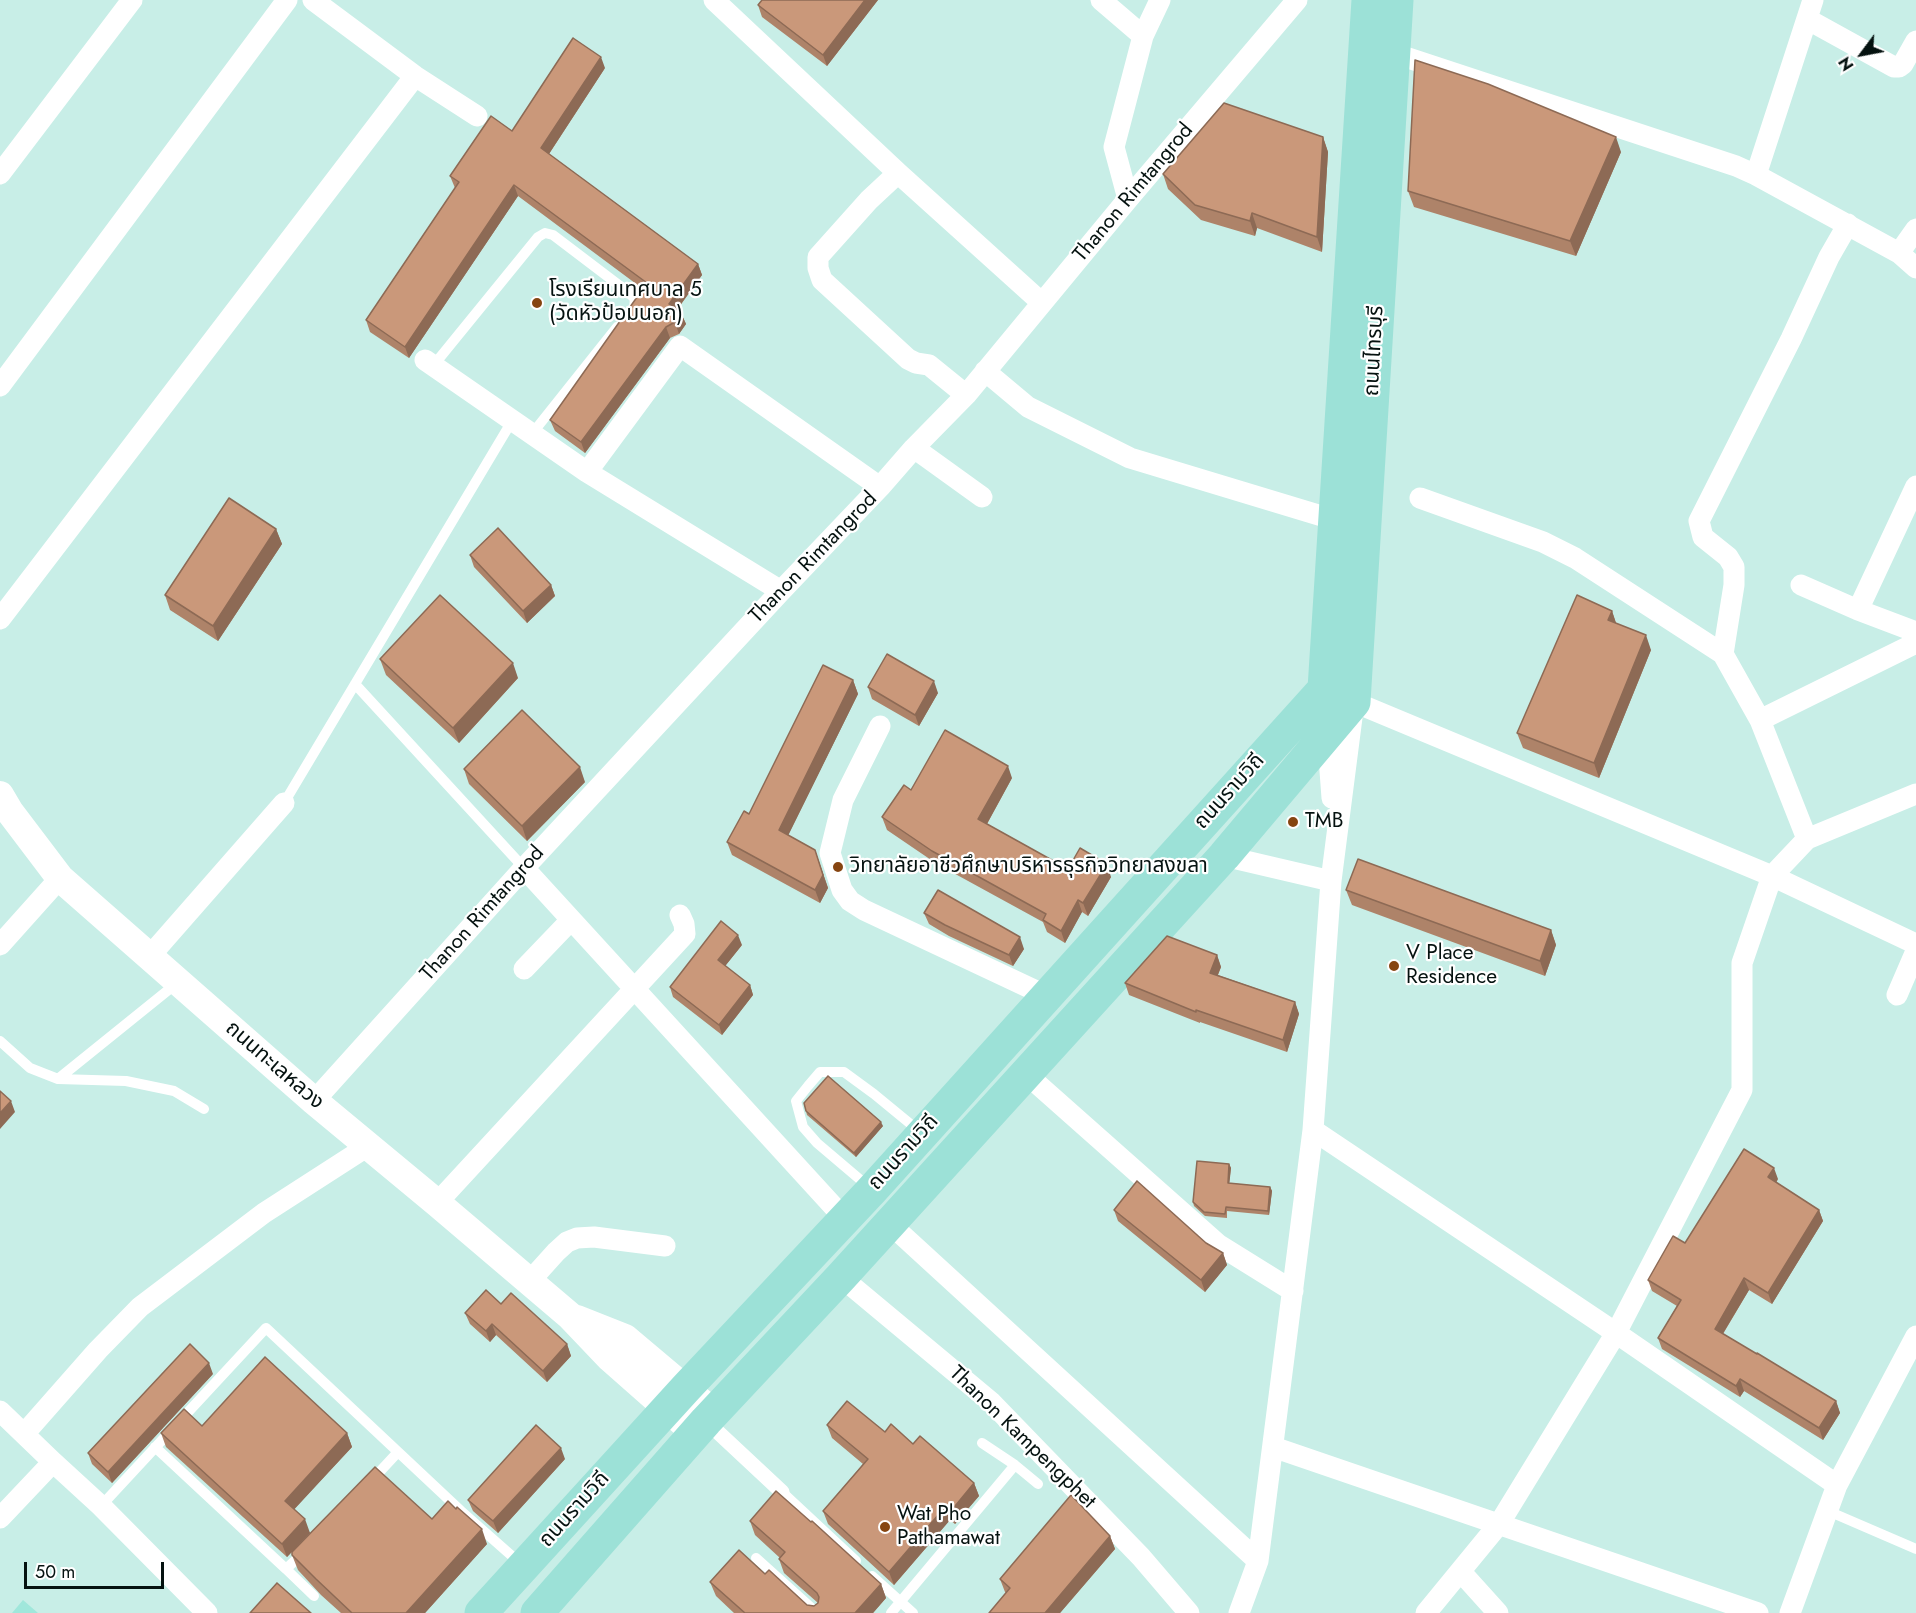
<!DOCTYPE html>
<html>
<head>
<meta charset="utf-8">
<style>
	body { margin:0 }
	#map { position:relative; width:1916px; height:1613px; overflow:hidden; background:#c8eee7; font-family:Jost,sans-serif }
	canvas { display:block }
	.north { position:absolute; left:1832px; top:24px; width:60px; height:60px; -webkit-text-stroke:4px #fff; paint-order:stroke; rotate:238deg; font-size:16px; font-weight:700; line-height:24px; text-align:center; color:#051210 }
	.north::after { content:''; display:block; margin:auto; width:21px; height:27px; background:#051210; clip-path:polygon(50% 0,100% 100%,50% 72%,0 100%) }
	.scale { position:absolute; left:24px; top:1562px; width:140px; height:27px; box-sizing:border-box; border:3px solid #051210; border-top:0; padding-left:8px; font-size:18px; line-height:21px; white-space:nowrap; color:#051210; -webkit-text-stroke:4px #fff; paint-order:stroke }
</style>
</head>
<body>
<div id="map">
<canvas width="1916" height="1613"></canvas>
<div class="north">N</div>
<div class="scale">50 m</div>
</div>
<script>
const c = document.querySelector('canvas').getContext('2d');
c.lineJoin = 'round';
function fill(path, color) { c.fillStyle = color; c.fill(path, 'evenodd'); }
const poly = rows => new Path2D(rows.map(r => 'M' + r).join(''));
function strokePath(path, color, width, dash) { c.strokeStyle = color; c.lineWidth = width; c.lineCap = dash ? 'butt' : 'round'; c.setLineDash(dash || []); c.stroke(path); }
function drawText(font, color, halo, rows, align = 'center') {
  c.font = font + ' Jost,"Noto Sans Thai",sans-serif'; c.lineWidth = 4.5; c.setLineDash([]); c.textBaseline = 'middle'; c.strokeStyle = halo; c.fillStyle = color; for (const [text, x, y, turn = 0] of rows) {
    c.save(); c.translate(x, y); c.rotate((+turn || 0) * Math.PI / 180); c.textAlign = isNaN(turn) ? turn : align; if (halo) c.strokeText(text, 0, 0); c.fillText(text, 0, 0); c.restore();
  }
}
const green = poly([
	[23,1600,38,1613,12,1613]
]);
const service = poly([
	[433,366,538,237,545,233,553,235,628,292,635,299,634,307,629,313],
	[531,435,617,327],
	[355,684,524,868],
	[284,803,512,421],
	[0,1041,30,1068,58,1079,126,1081,174,1091,204,1109],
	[58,1079,177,983],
	[870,1188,817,1143,803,1127,796,1101,808,1086,820,1072,844,1072,874,1094,919,1131],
	[982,1443,1015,1465,1038,1484],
	[155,1447,286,1569,303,1553],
	[372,1480,398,1452],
	[782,1492,856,1561],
	[101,1506,266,1328,461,1511,521,1564],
	[1828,1511,1916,1549],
	[756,1558,817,1613],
	[286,1569,314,1596],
	[872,1576,913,1613],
	[891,1613,1015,1465]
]);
const pedestrian = poly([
	[706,1421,782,1492]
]);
const minor = poly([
	[313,0,415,76,477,116],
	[714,0,898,173,1042,303],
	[1101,0,1143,36],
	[1807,19,1894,67,1899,67,1903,64,1916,41],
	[1393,53,1736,166,1756,175,1899,253,1916,268],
	[898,173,869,200,818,257,818,268,822,280,908,359,916,363,929,365,966,395],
	[0,174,132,0],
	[1756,175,1813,0],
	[1128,199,1114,147,1143,36,1160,0],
	[1899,253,1916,229],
	[425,360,587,472,781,591],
	[985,371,1028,407,1130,458,1335,520],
	[0,386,287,0],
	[914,448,982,497],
	[587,472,680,346,880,487],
	[1420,498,1543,542,1575,558,1723,654,1760,720,1807,839],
	[1801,585,1858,610,1916,632],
	[1858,610,1916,486],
	[0,619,415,76],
	[1723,654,1734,585,1734,567,1728,557,1703,537,1699,521,1791,339,1829,257,1848,224],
	[1760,720,1916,643],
	[880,726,843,800,830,853,842,890,850,901,864,910,1047,996],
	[1327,730,1332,798],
	[1224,856,1331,881],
	[524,868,844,1218],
	[0,945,60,878],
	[149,957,284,803],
	[524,969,571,920],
	[1897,995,1916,951],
	[1025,1073,1219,1245,1293,1291],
	[314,1101,524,868,781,591,880,487,914,448,966,395,1128,199,1297,0],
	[1313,1130,1616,1333,1837,1485],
	[437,1203,685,934,684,924,680,915],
	[889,1223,1258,1561],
	[841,1277,991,1402,1141,1557,1189,1613],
	[529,1282,556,1252,567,1242,577,1238,594,1237,665,1246],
	[0,1411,53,1462,0,1518],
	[24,1434,98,1350,140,1307,264,1213,368,1146],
	[1273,1447,1758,1613],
	[53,1462,101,1506,207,1613],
	[1461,1572,1498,1613],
	[1239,1613,1258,1561,1313,1130,1331,881,1354,702,1772,876,1916,944],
	[1426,1613,1499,1524,1616,1333,1742,1090,1742,963,1772,876,1807,839,1916,794],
	[1790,1613,1837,1485,1916,1336]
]);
const secondary = poly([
	[0,795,10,812,60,878,314,1101,437,1203,570,1316,610,1358,695,1433],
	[577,1319,625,1338,714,1413]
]);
const primary = poly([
	[1324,689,1368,0],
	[1354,702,1397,0],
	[481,1613,686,1388,872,1190,1324,689],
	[537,1613,706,1421,841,1277,1224,856,1354,702]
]);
const wall = poly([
	[878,0,827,66,762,17,758,5],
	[605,68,549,154,698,264,702,275,677,310,681,313,686,324,679,334,670,338,585,453,555,431,550,420,643,289,518,196,409,358,370,332,366,320,455,188,450,176,512,131],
	[1323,137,1328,152,1322,252,1257,228,1255,236,1201,220,1168,189,1163,174],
	[1621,152,1576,256,1414,207,1408,191],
	[276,529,282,544,218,641,170,610,165,595],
	[470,555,551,585,555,596,527,623,474,567],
	[1612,611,1616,623,1651,650,1599,778,1523,748,1517,733],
	[380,659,518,678,459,743,386,675],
	[853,680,858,694,788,835,815,850,828,888,820,903,732,855,727,842],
	[868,687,938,693,919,726,872,699],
	[464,769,585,782,527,841,469,784],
	[1012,778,987,824,1068,869,1111,877,1088,916,1082,912,1065,943,1047,932,1043,922,937,864,887,830,882,817],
	[1346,890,1551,930,1556,945,1545,976,1352,905],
	[924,913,1024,949,1013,966,949,936,929,924],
	[742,945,725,966,750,985,753,995,722,1035,673,997,670,987],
	[1217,955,1221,967,1218,975,1295,1002,1299,1014,1287,1052,1200,1022,1200,1023,1129,995,1125,983],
	[804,1103,883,1126,856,1157,807,1115],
	[1229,1164,1231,1168,1229,1183,1270,1187,1272,1191,1269,1215,1227,1211,1227,1218,1205,1216,1194,1206,1193,1202],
	[1778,1179,1776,1183,1819,1210,1823,1221,1772,1304,1749,1290,1723,1334,1836,1401,1840,1413,1823,1440,1744,1391,1740,1397,1662,1349,1658,1338,1677,1306,1652,1291,1648,1280,1685,1243],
	[1114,1210,1206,1243,1223,1253,1227,1265,1205,1292,1118,1221],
	[501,1304,567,1344,571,1356,547,1382,496,1335,490,1342,470,1324,465,1313],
	[213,1374,112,1483,92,1464,88,1453],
	[827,1425,885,1432,913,1444,974,1483,979,1496,955,1524,950,1520,894,1585,828,1524,823,1511,863,1464,832,1438],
	[202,1426,347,1433,352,1447,294,1509,310,1533,287,1557,166,1447,161,1433],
	[565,1459,498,1533,473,1511,468,1500],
	[432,1519,487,1544,425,1613,341,1613,321,1595,298,1570,292,1555],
	[750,1521,881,1584,886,1598,873,1613,734,1613,716,1596,710,1582,765,1574,807,1605,814,1606,818,1603,784,1573,779,1559,780,1558,755,1535],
	[1110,1536,1115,1549,1060,1613,989,1613,1006,1593,1005,1592,1000,1579]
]);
const shadedWall = poly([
	[865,0,878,0,827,66,823,55],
	[601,57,605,68,545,160,541,148],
	[1323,137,1328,152,1322,252,1317,237],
	[1616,137,1621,152,1576,256,1570,241],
	[514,185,518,196,409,358,405,347],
	[1252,213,1257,228,1255,236,1250,221],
	[698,264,702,275,673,315,669,304],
	[681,313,686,324,679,334,675,322],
	[666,327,670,338,585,453,581,442],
	[276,529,282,544,218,641,213,626],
	[551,585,555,596,527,623,523,611],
	[1612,611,1617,626,1608,620],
	[1646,635,1651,650,1599,778,1594,763],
	[513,663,518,678,459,743,453,728],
	[853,680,858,694,784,844,779,830],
	[934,681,938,693,919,726,915,715],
	[1008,766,1012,778,983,831,978,819],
	[580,767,585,782,527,841,522,826],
	[815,850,828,888,820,903,815,890],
	[1107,864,1111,877,1088,916,1083,903],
	[1078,900,1082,912,1065,943,1061,931],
	[1551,930,1556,945,1545,976,1540,961],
	[738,935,742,945,722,970,718,960],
	[1020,937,1024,949,1013,966,1009,955],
	[1217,955,1221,967,1214,984,1210,973],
	[750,985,753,995,722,1035,719,1025],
	[1295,1002,1299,1014,1287,1052,1283,1040],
	[11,1101,15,1112,0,1129,0,1113],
	[881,1122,883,1126,856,1157,854,1153],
	[1229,1164,1231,1168,1229,1187,1228,1183],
	[1774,1168,1778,1179,1772,1189,1768,1177],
	[1270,1187,1272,1191,1269,1215,1268,1211],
	[1819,1210,1823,1221,1772,1304,1768,1293],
	[1223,1253,1227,1265,1205,1292,1201,1280],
	[1744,1278,1749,1290,1719,1340,1715,1329],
	[492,1324,496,1335,490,1342,486,1331],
	[567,1344,571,1356,547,1382,543,1371],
	[209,1363,213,1374,112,1483,108,1472],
	[1740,1379,1744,1391,1740,1397,1736,1386],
	[1836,1401,1840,1413,1823,1440,1819,1428],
	[347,1433,352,1447,290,1514,285,1501],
	[561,1448,565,1459,498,1533,493,1521],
	[974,1483,979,1496,955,1524,951,1511],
	[945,1507,950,1520,894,1585,889,1572],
	[305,1519,310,1533,287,1557,282,1544],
	[482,1529,487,1544,425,1613,406,1613],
	[1110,1536,1115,1549,1060,1613,1045,1613],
	[881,1584,886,1598,873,1613,855,1613]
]);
const building = poly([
	[762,0,865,0,823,55,758,5,762,0],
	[573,38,601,57,541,148,698,264,669,304,681,313,675,322,666,327,581,442,550,420,647,283,514,185,405,347,366,320,459,182,450,176,491,116,512,131,573,38],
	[1415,60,1488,84,1616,137,1570,241,1408,191,1415,60],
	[1224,103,1323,137,1317,237,1252,213,1250,221,1195,205,1163,174,1224,103],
	[229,498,276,529,213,626,165,595,229,498],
	[498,528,551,585,523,611,470,555,498,528],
	[440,595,513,663,453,728,380,659,440,595],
	[1577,595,1612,611,1608,620,1646,635,1594,763,1517,733,1577,595],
	[887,654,934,681,915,715,868,687,887,654],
	[823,665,853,680,779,830,815,850,823,875,815,890,727,842,744,811,749,814,823,665],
	[522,710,580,767,522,826,464,769,522,710],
	[945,730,1008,766,978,819,1068,869,1080,848,1107,864,1083,903,1078,900,1061,931,1043,920,1046,914,932,851,882,817,904,785,911,790,945,730],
	[1358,859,1551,930,1540,961,1346,890,1358,859],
	[938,890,1020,937,1009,955,945,925,924,913,938,890],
	[721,921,738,935,718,960,750,985,719,1025,670,987,721,921],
	[1167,936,1217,955,1210,973,1295,1002,1283,1040,1196,1010,1196,1012,1125,983,1167,936],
	[828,1076,881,1122,854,1153,806,1111,804,1103,828,1076],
	[0,1091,11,1101,0,1113,0,1091],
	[1744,1149,1774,1168,1768,1177,1819,1210,1768,1293,1744,1278,1715,1329,1757,1354,1757,1353,1836,1401,1819,1428,1740,1379,1736,1386,1658,1338,1681,1300,1648,1280,1673,1236,1685,1243,1744,1149],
	[1197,1161,1229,1164,1228,1183,1270,1187,1268,1211,1226,1207,1225,1214,1204,1212,1193,1202,1197,1161],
	[1137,1181,1206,1243,1223,1253,1201,1280,1114,1210,1137,1181],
	[486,1290,501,1304,511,1293,567,1344,543,1371,492,1324,486,1331,465,1313,486,1290],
	[190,1344,209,1363,108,1472,88,1453,190,1344],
	[265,1357,347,1433,285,1501,305,1519,282,1544,161,1433,184,1409,202,1426,265,1357],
	[847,1401,885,1432,891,1424,913,1444,920,1436,974,1483,951,1511,945,1507,889,1572,823,1511,868,1459,827,1425,847,1401],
	[536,1425,561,1448,493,1521,468,1500,536,1425],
	[375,1467,432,1519,448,1501,456,1509,457,1507,482,1529,406,1613,352,1613,316,1579,292,1555,292,1552,375,1467],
	[776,1491,811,1522,812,1521,881,1584,855,1613,745,1613,710,1582,739,1550,765,1574,769,1570,807,1605,814,1606,818,1603,819,1597,817,1593,779,1559,785,1552,750,1521,776,1491],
	[1071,1495,1110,1536,1045,1613,989,1613,1010,1588,1000,1579,1071,1495],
	[277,1583,311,1613,250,1613,277,1583]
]);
const markers = [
	[537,303,6,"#864511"],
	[1293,822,6,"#864511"],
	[838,867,6,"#864511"],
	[1394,966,6,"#864511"],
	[885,1527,6,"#864511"]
];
const streetNames = [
	["Thanon Rimtangrod",1134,193,-50],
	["ถนนไทรบุรี",1375,351,-87],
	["Thanon Rimtangrod",814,558,-46],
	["ถนนรามวิถี",1230,792,-48],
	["Thanon Rimtangrod",483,914,-48],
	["ถนนทะเลหลวง",274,1066,41],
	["ถนนรามวิถี",904,1153,-48],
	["Thanon Kampengphet",1022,1438,44],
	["ถนนรามวิถี",575,1510,-48]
];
const poiNames = [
	["โรงเรียนเทศบาล 5",549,291],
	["(วัดหัวป้อมนอก)",549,315],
	["TMB",1305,822],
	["วิทยาลัยอาชีวศึกษาบริหารธุรกิจวิทยาสงขลา",850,867],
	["V Place",1406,954],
	["Residence",1406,978],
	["Wat Pho",897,1515],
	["Pathamawat",897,1539]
];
fill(green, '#a0e7db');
strokePath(service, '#fff', 10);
strokePath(pedestrian, '#fff', 15);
strokePath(minor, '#fff', 21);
strokePath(secondary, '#fff', 28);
strokePath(primary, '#9ce1d7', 33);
fill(wall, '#ae8369');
fill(shadedWall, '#8d6a55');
fill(building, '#ca987a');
strokePath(building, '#8d6a55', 1.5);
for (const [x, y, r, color] of markers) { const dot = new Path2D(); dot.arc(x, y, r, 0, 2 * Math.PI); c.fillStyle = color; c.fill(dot); strokePath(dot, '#fff', 2); }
drawText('21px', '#051210', '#fff', streetNames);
drawText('21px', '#051210', '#fff', poiNames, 'left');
</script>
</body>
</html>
